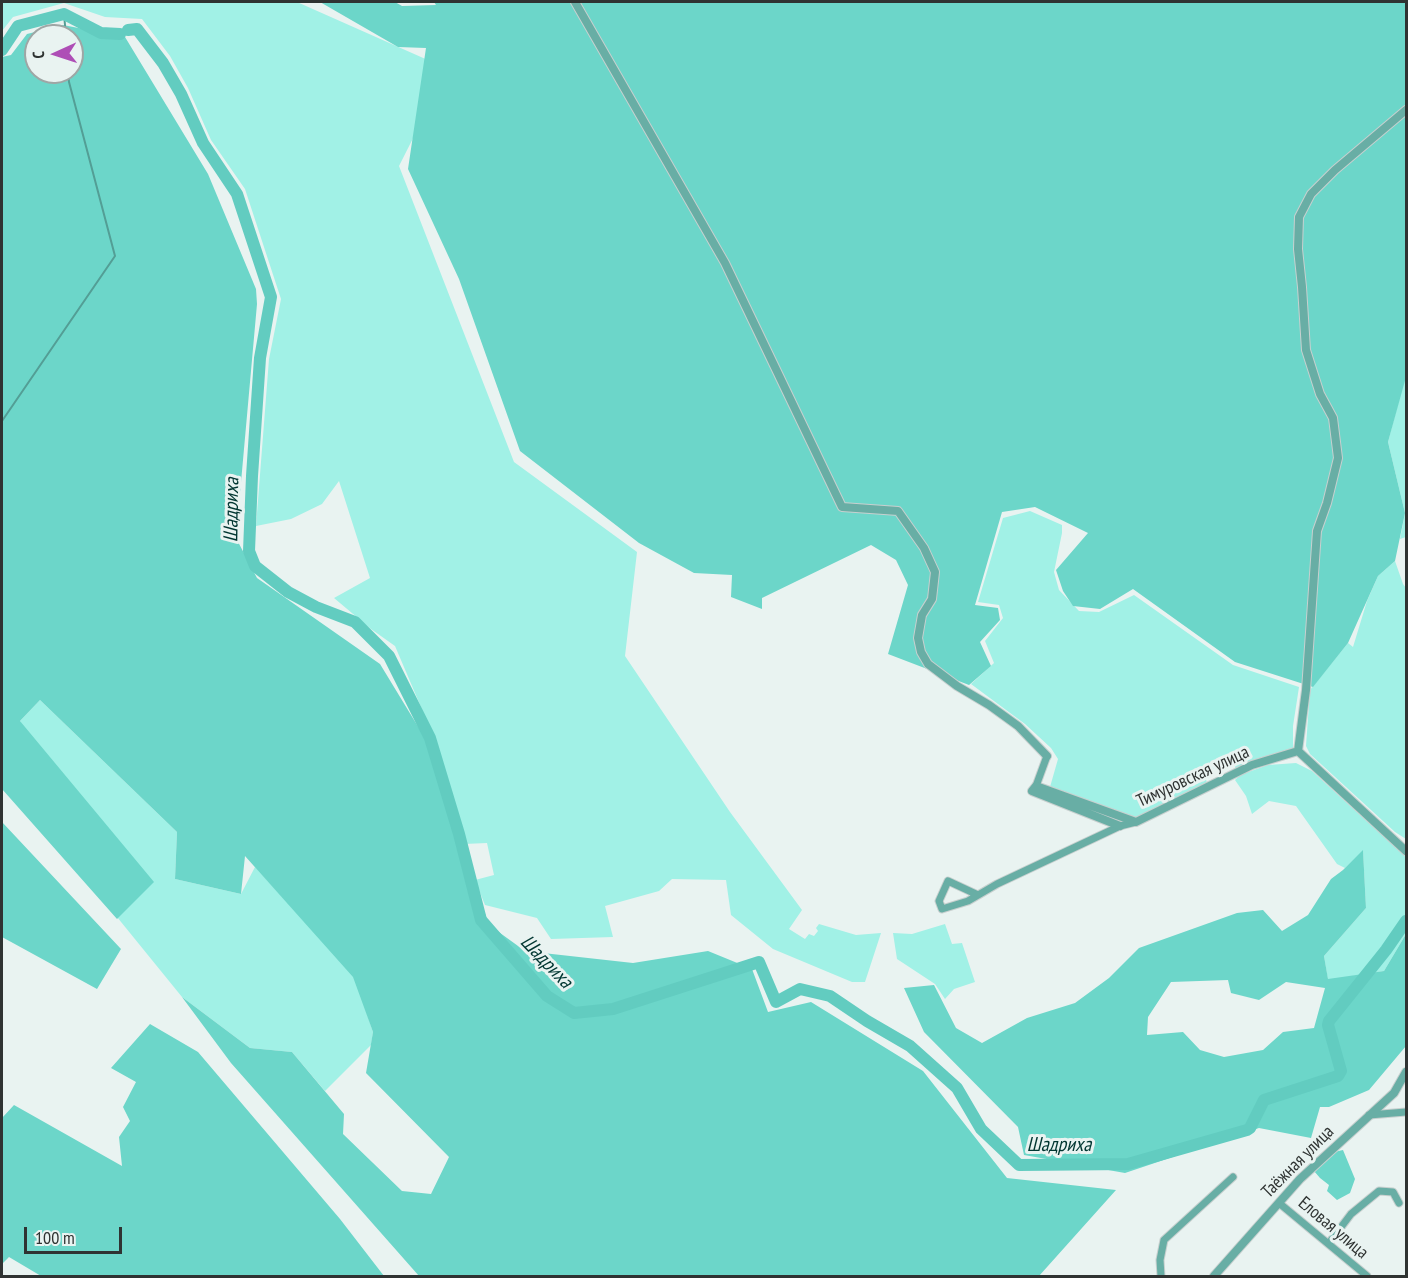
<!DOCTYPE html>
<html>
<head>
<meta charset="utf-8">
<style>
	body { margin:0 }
	#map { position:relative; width:1408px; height:1278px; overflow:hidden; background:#e9f3f1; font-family:"PT Sans Narrow",sans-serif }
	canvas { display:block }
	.frame { position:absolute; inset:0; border:3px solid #2f3332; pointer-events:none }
	.north { position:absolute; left:24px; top:24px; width:60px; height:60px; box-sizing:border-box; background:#e9f3f1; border:2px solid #9fa6a5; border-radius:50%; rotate:267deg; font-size:16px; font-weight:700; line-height:24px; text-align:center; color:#2f3332 }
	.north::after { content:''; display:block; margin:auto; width:21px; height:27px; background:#ae4eb6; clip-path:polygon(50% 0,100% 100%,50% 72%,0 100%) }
	.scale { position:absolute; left:24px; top:1227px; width:98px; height:27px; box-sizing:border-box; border:3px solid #2f3332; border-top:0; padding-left:8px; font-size:18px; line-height:21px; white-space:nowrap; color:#2f3332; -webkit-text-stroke:4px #e9f3f1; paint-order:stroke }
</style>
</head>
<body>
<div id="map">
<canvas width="1408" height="1278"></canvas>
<div class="frame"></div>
<div class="north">С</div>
<div class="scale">100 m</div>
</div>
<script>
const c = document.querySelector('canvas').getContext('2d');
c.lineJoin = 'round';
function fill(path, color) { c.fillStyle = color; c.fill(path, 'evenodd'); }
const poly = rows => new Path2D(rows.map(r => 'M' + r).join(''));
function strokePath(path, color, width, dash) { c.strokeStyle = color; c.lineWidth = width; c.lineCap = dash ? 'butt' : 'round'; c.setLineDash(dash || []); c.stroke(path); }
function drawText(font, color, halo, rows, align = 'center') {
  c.font = font + ' "PT Sans Narrow",sans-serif'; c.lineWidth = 6; c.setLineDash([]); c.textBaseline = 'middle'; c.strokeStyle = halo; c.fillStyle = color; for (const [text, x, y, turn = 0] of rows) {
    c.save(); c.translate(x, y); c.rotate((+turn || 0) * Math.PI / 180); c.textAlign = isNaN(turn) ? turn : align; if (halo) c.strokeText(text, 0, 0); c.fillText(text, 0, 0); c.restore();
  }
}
const green = poly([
	[2,2,297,2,448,69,399,166,514,462,637,552,625,656,730,812,802,910,789,929,805,939,809,934,814,936,818,931,816,928,819,924,856,935,881,933,865,982,852,982,773,949,731,915,726,880,672,879,659,891,605,906,613,937,551,939,537,918,485,905,475,880,494,875,487,843,464,844,438,747,395,646,371,629,334,598,370,578,339,481,322,504,291,519,256,526,269,359,281,299,245,189,211,140,188,88,170,56,142,19,105,17,64,3,13,17,2,31],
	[1406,373,1406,537,1400,539,1405,513,1388,442],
	[1030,511,1062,525,1062,533,1054,572,1059,590,1079,611,1099,612,1134,595,1233,665,1299,687,1293,726,1293,749,1235,770,1236,757,1231,757,1205,774,1207,784,1136,818,1050,787,1058,759,1051,748,1025,724,971,684,994,663,985,641,1003,618,999,605,978,602,1003,518],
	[1395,561,1403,584,1406,588,1406,839,1395,832,1310,754,1306,746,1310,690,1348,643,1353,647,1367,601,1378,576],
	[40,700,177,832,175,879,241,894,255,867,354,975,373,1032,371,1045,325,1091,292,1052,250,1048,182,997,117,917,20,721],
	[1296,763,1312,771,1406,857,1406,934,1384,971,1328,980,1324,956,1366,908,1363,851,1345,868,1337,864,1296,806,1269,801,1252,814,1246,796,1235,780,1240,775,1268,765],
	[945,924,952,944,962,943,975,982,954,989,945,999,935,984,897,959,893,933,912,934]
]);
const forest = poly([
	[320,2,395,2,402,6,436,5,434,2,1406,2,1406,377,1388,442,1405,513,1395,561,1378,576,1348,643,1313,687,1235,662,1133,589,1100,609,1073,606,1063,591,1056,570,1088,533,1035,507,1002,512,975,605,998,608,1000,620,980,642,991,666,969,685,888,654,908,585,896,560,871,545,762,598,762,609,731,597,732,575,694,573,639,543,520,451,459,279,408,169,426,48,398,47],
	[63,25,125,37,208,174,256,289,257,304,236,538,257,578,380,664,425,738,489,925,525,951,633,963,708,951,752,969,768,1012,811,1002,923,1071,1007,1178,1116,1190,1039,1276,419,1276,231,1063,182,997,250,1048,292,1052,344,1114,343,1134,402,1191,431,1194,449,1157,366,1073,373,1032,353,977,245,856,241,894,175,879,177,832,40,700,20,721,154,882,117,919,2,789,2,57,11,55,27,34],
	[36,36,72,36,72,72,36,72],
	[2,822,121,949,97,989,2,937],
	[1363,850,1366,908,1324,956,1328,979,1384,971,1406,934,1406,1046,1369,1090,1329,1107,1320,1107,1311,1138,1259,1128,1125,1173,1024,1155,1018,1127,924,1032,904,988,934,985,956,1028,982,1043,1027,1018,1075,1003,1109,978,1139,948,1237,913,1263,910,1282,931,1308,915,1331,879,1343,870],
	[1228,980,1231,993,1259,1000,1286,982,1325,988,1314,1028,1283,1032,1263,1050,1224,1057,1200,1050,1183,1032,1147,1035,1148,1017,1171,982],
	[150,1024,198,1052,340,1219,384,1276,41,1276,9,1257,2,1264,2,1118,14,1105,122,1166,119,1137,130,1121,123,1107,136,1082,111,1068],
	[1343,1150,1355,1179,1350,1193,1337,1200,1327,1191,1329,1185,1320,1178,1314,1171,1334,1152]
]);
const stream = poly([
	[64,14,66,36],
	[2,421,115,256,69,82,68,72]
]);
const river = poly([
	[128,30,137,29,163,63,181,94,203,143,237,194,271,297,260,358,252,476,249,551,255,566,288,592,316,607,355,622,389,656,430,738,459,834,481,920,547,996,574,1013,613,1009,759,962,776,1002,800,989,830,996,867,1021,910,1046,957,1088,981,1129,1019,1165,1128,1164,1247,1130,1250,1128,1264,1100,1338,1076,1341,1071,1328,1025,1329,1021,1386,950,1406,921],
	[2,50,18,26,64,14,101,33,120,34]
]);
const minor = poly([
	[1036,786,1047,756],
	[978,895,948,881,939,901,942,909,968,901,997,884,1120,826,1136,822],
	[1369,1115,1406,1112],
	[1279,1203,1367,1276],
	[1329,1243,1351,1214,1379,1191,1393,1192,1399,1203],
	[1161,1276,1160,1260,1164,1240,1233,1177]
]);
const tertiary = poly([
	[575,2,725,263,842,507,898,511,924,548,935,572,932,599,922,615,918,638,921,652,928,664,957,686,989,705,1018,726,1047,756],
	[1298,751,1306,690,1317,531,1327,503,1338,458,1333,418,1320,394,1306,350,1302,287,1298,249,1299,217,1311,194,1335,170,1406,110],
	[1298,751,1406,851],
	[1120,826,1032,791,1036,786,1136,822,1252,765,1298,751],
	[1214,1276,1300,1179,1394,1093,1406,1072]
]);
const streetNames = [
	["Тимуровская улица",1193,777,-25],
	["Таёжная улица",1298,1162,-45],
	["Еловая улица",1333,1228,40]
];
const waterNames = [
	["Шадриха",232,510,-89],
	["Шадриха",546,962,46],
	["Шадриха",1059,1145]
];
fill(green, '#a1f1e6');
fill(forest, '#6cd6c9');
strokePath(stream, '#539e95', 2);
strokePath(river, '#62ccc0', 12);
strokePath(minor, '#c8d0cf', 9);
strokePath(tertiary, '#c8d0cf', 10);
strokePath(minor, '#68aea5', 7);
strokePath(tertiary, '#68aea5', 8);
drawText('18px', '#2f3332', '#e9f3f1', streetNames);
drawText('italic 20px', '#013631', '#e9f3f1', waterNames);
</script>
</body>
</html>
